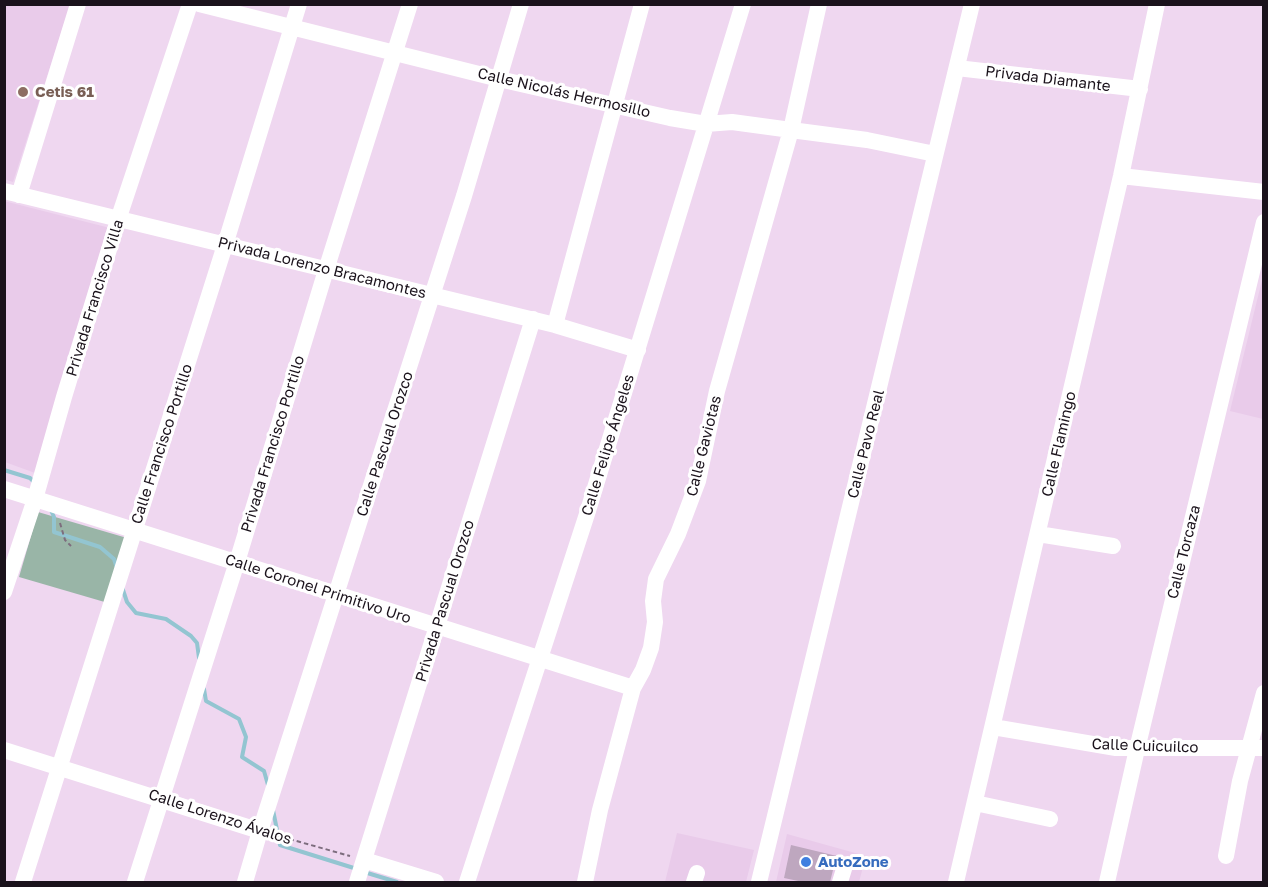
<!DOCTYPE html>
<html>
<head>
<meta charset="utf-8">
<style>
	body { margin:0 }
	#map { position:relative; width:1268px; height:887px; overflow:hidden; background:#efd7f0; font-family:"Golos Text",sans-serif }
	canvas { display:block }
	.frame { position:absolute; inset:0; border:6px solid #1a121b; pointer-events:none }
</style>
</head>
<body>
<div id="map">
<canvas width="1268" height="887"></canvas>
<div class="frame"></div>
</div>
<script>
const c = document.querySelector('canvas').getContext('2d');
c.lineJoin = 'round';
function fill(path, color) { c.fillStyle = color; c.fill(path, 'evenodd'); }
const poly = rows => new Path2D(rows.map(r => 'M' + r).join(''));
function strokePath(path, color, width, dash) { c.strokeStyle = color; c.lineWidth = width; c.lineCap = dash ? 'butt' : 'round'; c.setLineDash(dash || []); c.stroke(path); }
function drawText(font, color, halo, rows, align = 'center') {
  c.font = font + ' "Golos Text",sans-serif'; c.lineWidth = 6; c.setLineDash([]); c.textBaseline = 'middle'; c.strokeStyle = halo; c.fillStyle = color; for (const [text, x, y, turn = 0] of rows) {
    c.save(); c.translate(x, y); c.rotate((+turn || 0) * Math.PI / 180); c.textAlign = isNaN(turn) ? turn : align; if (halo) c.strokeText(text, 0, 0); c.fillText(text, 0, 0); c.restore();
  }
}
const built = poly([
	[4,5,70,5,13,182,4,179],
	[4,201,110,228,35,473,5,462],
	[1263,276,1263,419,1230,411],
	[677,833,754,850,746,882,665,882],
	[787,834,866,856,859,882,776,882]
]);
const green = poly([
	[38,512,127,538,108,603,19,577]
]);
const stream = poly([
	[4,470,30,478,34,482],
	[50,508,54,517,54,532,100,547,114,559,117,568],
	[122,587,127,602,136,613,166,619,191,636,197,643,199,658],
	[204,689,206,701,239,719,246,737,242,757,264,771,268,785],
	[273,810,280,845,357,869],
	[364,872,397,882]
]);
const building = poly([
	[791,845,841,857,834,866,830,882,803,882,784,878]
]);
const path = poly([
	[60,523,65,540,71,546],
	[275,835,350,856]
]);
const minor = poly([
	[199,4,499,79,670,118,706,124,732,122,791,130,867,140,935,154],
	[957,68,1140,89],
	[1121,176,1264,192],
	[4,191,555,325,638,350],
	[19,195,78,4],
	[555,325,642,4],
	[4,489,633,688],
	[1038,534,1113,546],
	[4,592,35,499,64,397,118,220,190,4],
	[993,727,1116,748,1264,748],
	[4,750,260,831],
	[975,803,1050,819],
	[1226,856,1240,781,1264,693],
	[364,860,436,882],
	[23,882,225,245,299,4],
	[135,882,237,562,326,270,410,4],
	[245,882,260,831,464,196,521,4],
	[357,882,533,319],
	[467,882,587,514,743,4],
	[585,882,600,810,633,688,643,670,651,648,655,622,653,601,656,579,678,534,698,481,717,391,791,130,819,4],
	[694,882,697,873],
	[759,882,972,4],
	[840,882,844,869],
	[956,882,1121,176,1157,4],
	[1107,882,1137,749,1264,222]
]);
const markers = [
	[23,92,6,"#8d6e63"],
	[806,862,6,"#3f7fe0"]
];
const streetNames = [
	["Privada Diamante",1048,79,7],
	["Calle Nicolás Hermosillo",564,93,13],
	["Privada Lorenzo Bracamontes",322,268,14],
	["Privada Francisco Villa",95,298,-73],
	["Calle Francisco Portillo",162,444,-72],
	["Privada Francisco Portillo",273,444,-73],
	["Calle Pascual Orozco",385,444,-72],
	["Calle Pavo Real",866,444,-76],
	["Calle Flamingo",1059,444,-77],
	["Calle Felipe Ángeles",608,445,-73],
	["Calle Gaviotas",704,446,-76],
	["Calle Torcaza",1184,552,-76],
	["Calle Coronel Primitivo Uro",318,589,18],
	["Privada Pascual Orozco",445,601,-73],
	["Calle Cuicuilco",1145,746,2],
	["Calle Lorenzo Ávalos",220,817,18]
];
const educationNames = [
	["Cetis 61",35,92]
];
const shopNames = [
	["AutoZone",818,862]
];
fill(built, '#e9cbea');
fill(green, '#99b5a7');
strokePath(stream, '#93c5d1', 4);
fill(building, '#bea7bf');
strokePath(path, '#7d6d7e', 2, [4.5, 3]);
strokePath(minor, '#fff', 16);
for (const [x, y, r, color] of markers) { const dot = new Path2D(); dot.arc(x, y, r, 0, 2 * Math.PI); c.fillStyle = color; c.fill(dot); strokePath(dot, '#fff', 2); }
drawText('15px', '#1a121b', '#fff', streetNames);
drawText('bold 15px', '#785e54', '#fff', educationNames, 'left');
drawText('bold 15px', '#366cbe', '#fff', shopNames, 'left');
</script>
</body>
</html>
